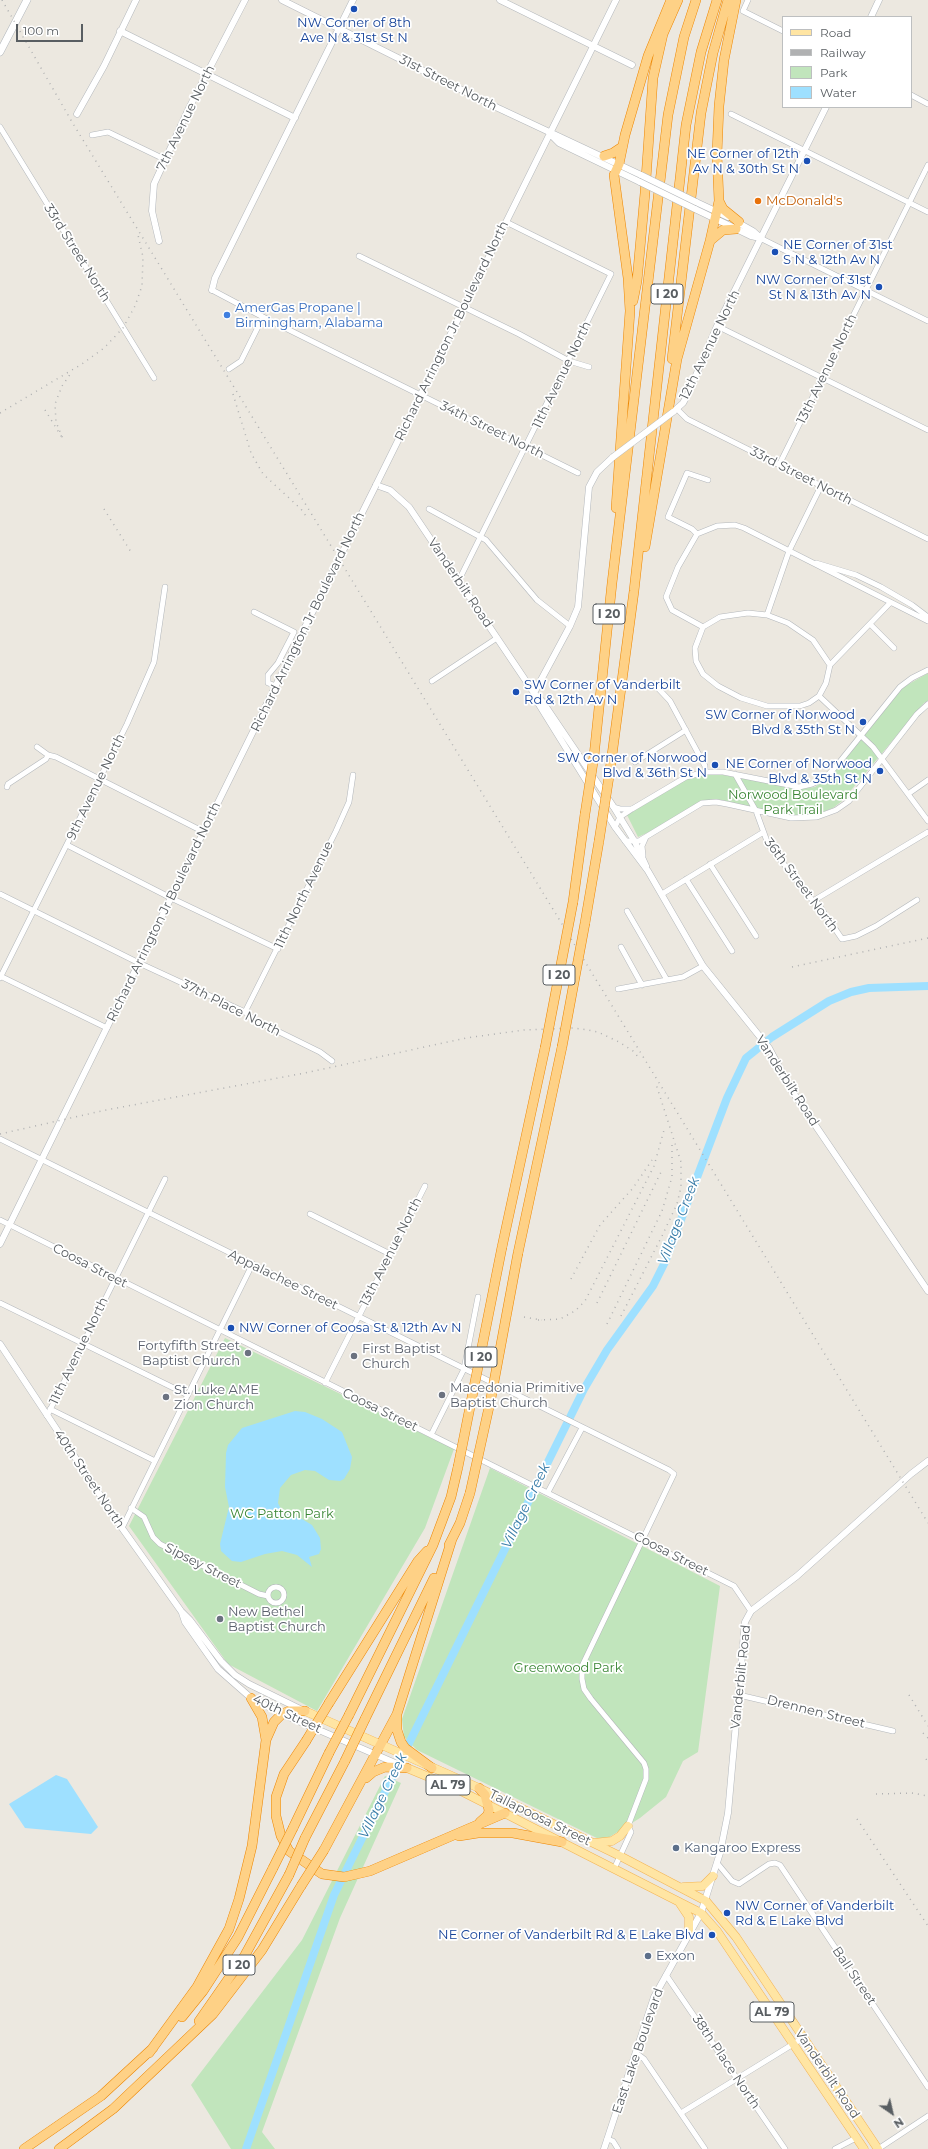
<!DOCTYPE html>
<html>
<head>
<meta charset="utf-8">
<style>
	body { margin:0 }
	#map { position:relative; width:928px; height:2149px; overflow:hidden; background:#ece8e0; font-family:Montserrat,sans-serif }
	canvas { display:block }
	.legend { position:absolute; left:782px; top:16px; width:130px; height:92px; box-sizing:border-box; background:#fff; border:1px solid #bdbfc0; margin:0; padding:5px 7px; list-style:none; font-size:12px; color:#595e62 }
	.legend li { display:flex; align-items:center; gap:8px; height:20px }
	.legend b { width:20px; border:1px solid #bdbfc0 }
	.north { position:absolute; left:872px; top:2093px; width:40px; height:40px; -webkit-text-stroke:3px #fff; paint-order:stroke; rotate:146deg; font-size:11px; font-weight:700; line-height:16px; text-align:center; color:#595e62 }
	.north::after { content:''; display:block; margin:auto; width:14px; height:18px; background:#595e62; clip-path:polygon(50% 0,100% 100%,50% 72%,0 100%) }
	.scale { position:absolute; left:16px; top:24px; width:67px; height:18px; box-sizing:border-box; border:2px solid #595e62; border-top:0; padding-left:5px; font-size:12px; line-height:14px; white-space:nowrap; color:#595e62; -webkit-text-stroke:3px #fff; paint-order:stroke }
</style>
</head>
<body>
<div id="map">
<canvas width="928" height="2149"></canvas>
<ul class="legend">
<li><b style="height:5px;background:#ffe5a3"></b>Road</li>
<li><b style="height:5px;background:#b0b1b2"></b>Railway</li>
<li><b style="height:11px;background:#c1e5bc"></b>Park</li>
<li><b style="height:11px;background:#9ee0ff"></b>Water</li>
</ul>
<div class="north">N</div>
<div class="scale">100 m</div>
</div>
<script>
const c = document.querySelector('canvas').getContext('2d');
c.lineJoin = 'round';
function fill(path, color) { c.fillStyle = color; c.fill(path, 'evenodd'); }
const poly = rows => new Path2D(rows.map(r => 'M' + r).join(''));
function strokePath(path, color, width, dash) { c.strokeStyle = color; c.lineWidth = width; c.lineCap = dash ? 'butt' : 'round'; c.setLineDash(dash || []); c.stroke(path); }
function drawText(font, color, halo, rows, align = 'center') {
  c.font = font + ' Montserrat,sans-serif'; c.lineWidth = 3.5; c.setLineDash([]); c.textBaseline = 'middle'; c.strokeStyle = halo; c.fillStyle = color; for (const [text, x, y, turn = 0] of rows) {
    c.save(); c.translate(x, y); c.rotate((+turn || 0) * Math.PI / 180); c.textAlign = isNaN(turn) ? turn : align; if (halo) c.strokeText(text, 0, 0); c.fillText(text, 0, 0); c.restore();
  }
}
const green = poly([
	[928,673,928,701,924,703,842,801,833,808,815,815,792,817,717,799,703,801,649,832,638,837,627,815,687,779,706,775,723,775,801,789,815,787,829,777,902,688],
	[225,1338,454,1449,425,1528,317,1711,228,1664,129,1526],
	[490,1468,720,1586,698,1752,683,1761,666,1797,640,1818,603,1841,417,1750,404,1737,402,1719],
	[385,1776,401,1783,340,1918,262,2132,275,2149,231,2149,191,2085,302,1940]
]);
const water = poly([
	[295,1411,305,1412,322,1419,342,1432,352,1457,350,1469,344,1479,340,1481,329,1480,315,1471,305,1470,291,1475,280,1488,278,1503,281,1509,288,1515,302,1519,312,1525,320,1538,321,1549,319,1554,309,1557,312,1567,297,1555,282,1551,265,1554,241,1562,232,1561,221,1551,220,1544,229,1507,225,1487,226,1453,228,1445,242,1428],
	[56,1775,67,1779,98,1827,91,1834,25,1828,9,1804]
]);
const river = poly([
	[246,2149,334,1895,584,1389,607,1350,653,1286,665,1262,727,1098,746,1058,772,1037,829,1001,851,992,869,988,928,986]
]);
const minor = poly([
	[748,0,743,11,783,31],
	[911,95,928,104],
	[731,114,928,212],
	[0,127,154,378],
	[92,135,108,132,164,159],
	[762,239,928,321],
	[359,256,519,334,569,361,589,367],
	[212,290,263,317,578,473],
	[717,326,928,430],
	[229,369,241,361,263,317],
	[677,409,687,419,928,539],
	[779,465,928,165],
	[429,509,486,540,537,600,570,626],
	[697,534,717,526,735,525,744,528,928,621],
	[697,534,678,567,666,597,672,610,703,627],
	[697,534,692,529,668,517,687,473,708,480],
	[816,563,856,575,881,587,912,605,928,617],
	[458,582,611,274,506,222],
	[254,612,294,632,278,663,268,675,268,683,276,686],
	[748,613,767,615,788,623,813,640,830,665,826,683,819,696,809,703,800,706,767,706,741,698,718,686,703,674,696,661,695,648,703,627,720,617,748,613],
	[767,615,789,551,821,486],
	[870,624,894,648],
	[830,665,890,603],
	[432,681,497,638],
	[654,684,670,701,705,766,705,772],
	[819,696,873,747,928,821],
	[37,747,48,755,56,757,204,832],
	[635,762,686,730],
	[735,774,756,811,768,844,813,901,816,901,842,939,856,936,876,926,917,900],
	[7,787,8,784,46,759,48,755],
	[908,794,928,780],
	[613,807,620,809,631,809],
	[615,827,620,817,632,809,686,777,705,772,723,772,799,787,812,784,825,778,838,764,900,687,912,678,928,670],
	[625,841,639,841,702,803,716,802,727,804,791,818,817,817,836,810,849,801,917,714,928,704],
	[67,845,171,898,278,949],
	[643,856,642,846,646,837],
	[710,864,756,936],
	[686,879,732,951],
	[0,894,139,963,245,1012,255,1020,320,1052,332,1061],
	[662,894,762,833],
	[813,901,928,832],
	[627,911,667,980],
	[621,947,642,985],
	[0,976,107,1028],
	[0,978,127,724,154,662,165,587],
	[618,989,683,977,703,966],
	[245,1012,336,831,349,802,353,775],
	[0,1139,669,1470,674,1474,582,1666,582,1679,584,1689,591,1699,644,1763,646,1769,646,1779,628,1826,631,1832,614,1869],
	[310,1214,390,1254],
	[0,1220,734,1586,751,1611],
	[0,1303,188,1395],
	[325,1383,425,1186],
	[50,1409,155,1461],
	[47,1416,165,1179],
	[431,1435,464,1369,478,1297],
	[548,1492,582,1428],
	[131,1508,144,1517,153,1537,160,1544,259,1594,268,1596],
	[122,1528,252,1265],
	'268 1595a8 8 0 1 1 16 0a8 8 0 1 1-16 0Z',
	[739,1695,893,1731],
	[717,1863,732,1881,739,1884,769,1864,775,1863,780,1865,928,2087],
	[666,1975,785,2149],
	[636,2053,644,2059,705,2149],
	[681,2113,803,2038],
	[607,2139,613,2141,618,2149],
	[835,2149,856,2138],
	[878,2149,928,2116]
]);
const tertiary = poly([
	[282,0,498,108,641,175],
	[500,0,632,65],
	[616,0,376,485,390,490,409,507,534,693,538,703,615,827,648,871,703,966,769,1048,792,1091,928,1291],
	[871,17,879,0],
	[120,31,295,118],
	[77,114,104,66,136,0],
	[550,134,559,143,640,182],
	[696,202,728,217],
	[695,209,751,236,760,238],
	[737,222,753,231,762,239],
	[159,241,152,211,154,184,189,108,245,0],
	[212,290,215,278,353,0],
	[673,412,683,403,688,394,717,326,826,107],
	[534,693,570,626,578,607,589,487,597,472,613,457],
	[535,694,542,701,613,806,635,842,646,866],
	[0,1244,279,679],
	[0,1344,122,1528,181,1611,190,1620,221,1661,235,1675,249,1684,302,1710],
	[182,1613,185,1622,218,1669,251,1698,282,1714,402,1766],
	[604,2149,654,1997,701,1913,720,1853,728,1813,745,1622,751,1611,797,1576,911,1474,928,1461]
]);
const secondary = poly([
	[0,52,27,0]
]);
const primary = poly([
	[305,1711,479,1788,620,1856,706,1901,736,1937,878,2149],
	[407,1768,453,1787,701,1913,717,1931,864,2149],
	[594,1843,612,1841,620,1836,628,1826],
	[683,1887,703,1886,713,1876],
	[679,1902,689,1917,689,1935]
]);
const motorway = poly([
	[604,156,613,153,622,147],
	[719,201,723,209,739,222],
	[711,240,723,230,736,229],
	[633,301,637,281,645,193,653,78,663,34,678,0],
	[672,359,701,113,713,53,728,0],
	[616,508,630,311,628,278,614,175,619,164,625,135,648,56,671,0],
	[645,547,677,359,710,241,719,201,717,154,719,106,724,60,736,0],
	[594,756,612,583,668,115,684,37,696,0],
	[610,770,634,591,686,125,701,52,717,0],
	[573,902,585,814],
	[585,923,599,841],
	[502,1247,545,1048],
	[518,1253,562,1047],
	[449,1545,460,1523,470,1493],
	[329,1703,418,1561,427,1551],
	[349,1715,433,1545,451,1497,458,1467],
	[397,1716,397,1730,401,1742,405,1748,432,1768],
	[365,1719,434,1578],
	[266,1740,274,1722,282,1714,289,1711,305,1711],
	[306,1741,284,1774,276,1797,276,1816,281,1836,289,1851,322,1874,344,1877,370,1871,505,1813],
	[366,1778,373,1772,385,1767,407,1768],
	[479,1788,485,1795,489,1810,488,1815,480,1822],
	[293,1828,329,1753],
	[459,1836,478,1833,513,1833,562,1842],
	[305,1838,345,1761],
	[324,1850,397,1714,452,1539],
	[182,2017,203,1991,238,1937,273,1868],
	[199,2021,245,1955,289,1875],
	[149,2053,197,1987,229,1929,239,1899,252,1846,266,1740,262,1717,251,1698],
	[24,2149,101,2096,153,2048],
	[59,2149,113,2109,213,2014,262,1950,301,1886]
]);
const rail = poly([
	[2,0,72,122,928,1523],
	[233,394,251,453,263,474,301,509,308,519],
	[45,410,63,439,56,422,55,404,62,386,71,373],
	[0,413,82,364,104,348,123,328,135,306,142,286,143,257,138,235],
	[104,509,131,552],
	[792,967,928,938],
	[0,1134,106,1110,305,1073,466,1038,524,1030,574,1028,588,1030,598,1032,619,1042,633,1051,639,1058],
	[571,1279,600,1225,633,1188,652,1160],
	[597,1303,662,1170],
	[621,1316,662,1236,677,1204,681,1187,681,1162,656,1084],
	[524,1317,542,1320],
	[538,1320,560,1319,575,1311,585,1301,654,1166,664,1130],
	[607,1324,662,1211,672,1177,672,1145],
	[909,1695,928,1726],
	[923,1733,928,1738],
	[926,1759,928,1762],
	[876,1794,912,1793,928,1796],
	[857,1819,928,1926]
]);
const tertiaryBridge = poly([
	[641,175,696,202],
	[640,182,695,209],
	[613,457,673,412],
	[279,679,376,485]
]);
const motorwayBridge = poly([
	[585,814,594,756],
	[599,841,610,770],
	[562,1047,585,923],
	[545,1048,573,902],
	[458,1467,502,1247],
	[470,1493,491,1398,518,1253],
	[306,1741,329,1703],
	[329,1753,349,1715],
	[345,1761,365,1719],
	[273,1868,293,1828],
	[289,1875,305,1838],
	[301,1886,324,1850]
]);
const markers = [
	[354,9,4,"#1a4fb4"],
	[807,161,4,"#1a4fb4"],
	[758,201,4,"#e8710a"],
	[775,252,4,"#1a4fb4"],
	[879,287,4,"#1a4fb4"],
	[227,315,4,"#3f7fe0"],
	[516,692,4,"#1a4fb4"],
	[863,722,4,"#1a4fb4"],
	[715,765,4,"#1a4fb4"],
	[880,771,4,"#1a4fb4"],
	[231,1328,4,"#1a4fb4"],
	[248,1353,4,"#6b7280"],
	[354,1356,4,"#6b7280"],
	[442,1395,4,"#6b7280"],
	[166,1397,4,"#6b7280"],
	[220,1619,4,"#6b7280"],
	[676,1848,4,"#5c6f8a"],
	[727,1913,4,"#1a4fb4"],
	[712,1935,4,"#1a4fb4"],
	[648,1956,4,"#5c6f8a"]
];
const shields = [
	[667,294,32],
	[609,614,32],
	[559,975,32],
	[481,1357,32],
	[448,1785,44],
	[239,1965,32],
	[772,2012,44]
];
const shieldNames = [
	["I 20",667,294],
	["I 20",609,614],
	["I 20",559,975],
	["I 20",481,1357],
	["AL 79",448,1785],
	["I 20",239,1965],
	["AL 79",772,2012]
];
const transitNames = [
	["NW Corner of 8th",354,23,"center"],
	["Ave N & 31st St N",354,38,"center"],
	["NE Corner of 12th",799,154],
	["Av N & 30th St N",799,169],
	["NE Corner of 31st",783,245,"left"],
	["S N & 12th Av N",783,260,"left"],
	["NW Corner of 31st",871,280],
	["St N & 13th Av N",871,295],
	["SW Corner of Vanderbilt",524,685,"left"],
	["Rd & 12th Av N",524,700,"left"],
	["SW Corner of Norwood",855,715],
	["Blvd & 35th St N",855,730],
	["SW Corner of Norwood",707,758],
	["Blvd & 36th St N",707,773],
	["NE Corner of Norwood",872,764],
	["Blvd & 35th St N",872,779],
	["NW Corner of Coosa St & 12th Av N",239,1328,"left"],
	["NW Corner of Vanderbilt",735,1906,"left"],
	["Rd & E Lake Blvd",735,1921,"left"],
	["NE Corner of Vanderbilt Rd & E Lake Blvd",704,1935]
];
const streetNames = [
	["31st Street North",448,83,27],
	["7th Avenue North",186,118,-64],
	["33rd Street North",77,253,58],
	["Richard Arrington Jr Boulevard North",452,331,-64],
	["12th Avenue North",710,345,-64],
	["13th Avenue North",827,369,-64],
	["11th Avenue North",562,375,-64],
	["34th Street North",492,430,26],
	["33rd Street North",801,476,27],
	["Vanderbilt Road",460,583,56],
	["Richard Arrington Jr Boulevard North",308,622,-64],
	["9th Avenue North",96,787,-64],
	["36th Street North",801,885,53],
	["11th North Avenue",304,895,-64],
	["Richard Arrington Jr Boulevard North",164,912,-64],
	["37th Place North",231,1008,27],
	["Vanderbilt Road",787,1081,57],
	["13th Avenue North",391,1252,-63],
	["Coosa Street",90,1266,27],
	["Appalachee Street",283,1280,26],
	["11th Avenue North",79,1351,-64],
	["Coosa Street",380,1410,26],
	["40th Street North",89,1479,56],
	["Coosa Street",671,1554,27],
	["Sipsey Street",203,1566,27],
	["Vanderbilt Road",741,1677,-84],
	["Drennen Street",816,1712,14],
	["40th Street",287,1714,25],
	["Tallapoosa Street",540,1818,26],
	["Ball Street",854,1976,56],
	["East Lake Boulevard",638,2051,-71],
	["38th Place North",726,2062,56],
	["Vanderbilt Road",827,2074,56]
];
const foodNames = [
	["McDonald's",766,201]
];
const shopNames = [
	["AmerGas Propane |",235,308],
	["Birmingham, Alabama",235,323]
];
const parkNames = [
	["Norwood Boulevard",793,795],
	["Park Trail",793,810],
	["WC Patton Park",282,1514],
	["Greenwood Park",568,1668]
];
const worshipNames = [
	["Fortyfifth Street",240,1346,"right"],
	["Baptist Church",240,1361,"right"],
	["First Baptist",362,1349],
	["Church",362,1364],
	["Macedonia Primitive",450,1388],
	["Baptist Church",450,1403],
	["St. Luke AME",174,1390],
	["Zion Church",174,1405],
	["New Bethel",228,1612],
	["Baptist Church",228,1627]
];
const serviceNames = [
	["Kangaroo Express",684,1848],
	["Exxon",656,1956]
];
const waterNames = [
	["Village Creek",679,1221,-69],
	["Village Creek",526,1506,-64],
	["Village Creek",383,1796,-64]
];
fill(green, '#c1e5bc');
fill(water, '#9ee0ff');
strokePath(river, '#9ee0ff', 8);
strokePath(minor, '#b3b7bb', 6);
strokePath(tertiary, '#b3b7bb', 7);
strokePath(secondary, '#b2b7bc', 8);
strokePath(primary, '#f3b353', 9);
strokePath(motorway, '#ed8600', 10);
strokePath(minor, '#fff', 5);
strokePath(tertiary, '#fff', 6);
strokePath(secondary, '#fff', 7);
strokePath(primary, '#ffe5a3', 8);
strokePath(motorway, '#fed186', 9);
strokePath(rail, '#b0b1b2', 1.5, [1, 5]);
strokePath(tertiaryBridge, '#b3b7bb', 7, []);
strokePath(motorwayBridge, '#ed8600', 10, []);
strokePath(tertiaryBridge, '#fff', 6);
strokePath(motorwayBridge, '#fed186', 9);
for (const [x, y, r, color] of markers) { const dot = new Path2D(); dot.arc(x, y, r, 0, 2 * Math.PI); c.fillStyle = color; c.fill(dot); strokePath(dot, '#fff', 1.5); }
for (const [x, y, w] of shields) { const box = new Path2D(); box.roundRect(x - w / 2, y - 10, w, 20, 3); c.fillStyle = '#fff'; c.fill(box); strokePath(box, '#595e62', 1); }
drawText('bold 12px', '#595e62', null, shieldNames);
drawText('13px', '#164399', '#fff', transitNames, 'right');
drawText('13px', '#595e62', '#fff', streetNames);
drawText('13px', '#c56008', '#fff', foodNames, 'left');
drawText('13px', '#366cbe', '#fff', shopNames, 'left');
drawText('13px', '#3a8634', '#fff', parkNames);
drawText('13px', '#5b616d', '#fff', worshipNames, 'left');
drawText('13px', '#4e5e75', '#fff', serviceNames, 'left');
drawText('italic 14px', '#387ca8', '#fff', waterNames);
</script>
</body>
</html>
